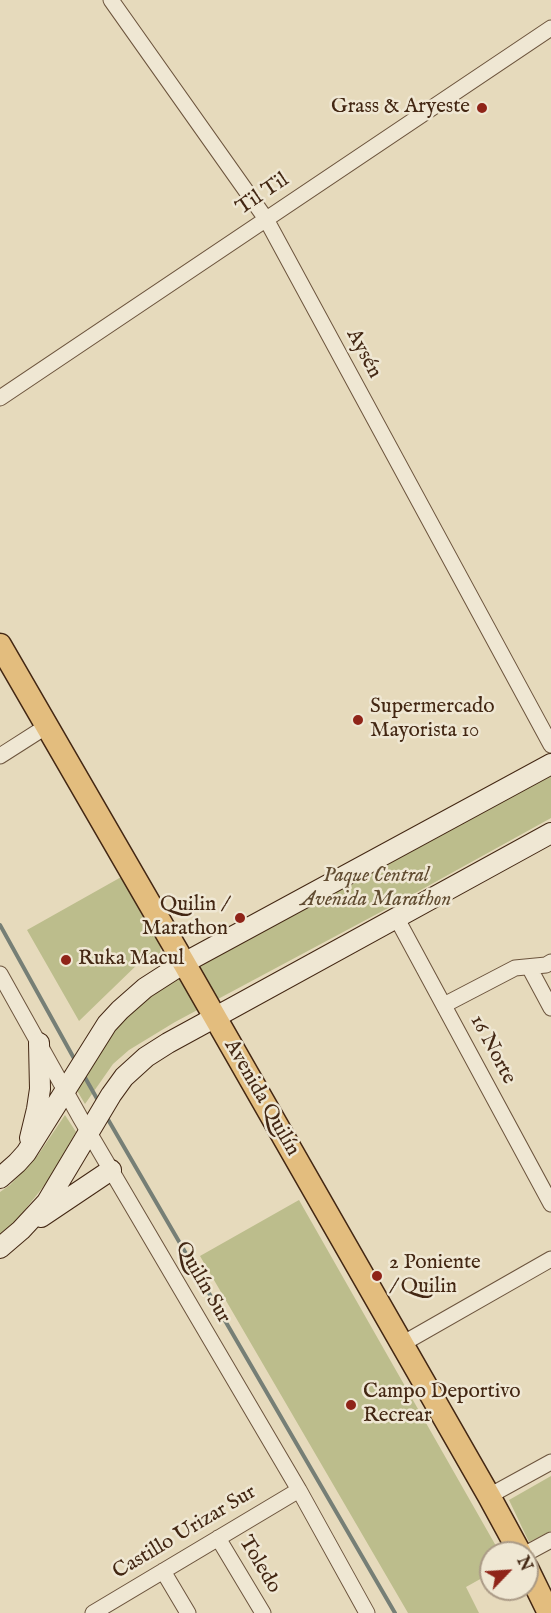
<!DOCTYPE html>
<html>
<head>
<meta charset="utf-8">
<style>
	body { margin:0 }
	#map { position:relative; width:551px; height:1613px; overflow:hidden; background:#e6dabc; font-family:"IM FELL English",serif }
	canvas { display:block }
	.north { position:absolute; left:479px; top:1541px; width:60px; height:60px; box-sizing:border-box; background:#efe7d3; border:2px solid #aa9a86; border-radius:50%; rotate:65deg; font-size:16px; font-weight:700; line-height:24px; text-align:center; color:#432713 }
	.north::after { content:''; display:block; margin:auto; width:21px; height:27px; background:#8f2418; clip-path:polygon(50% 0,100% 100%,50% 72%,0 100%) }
</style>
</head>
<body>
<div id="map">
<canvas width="551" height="1613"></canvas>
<div class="north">N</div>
</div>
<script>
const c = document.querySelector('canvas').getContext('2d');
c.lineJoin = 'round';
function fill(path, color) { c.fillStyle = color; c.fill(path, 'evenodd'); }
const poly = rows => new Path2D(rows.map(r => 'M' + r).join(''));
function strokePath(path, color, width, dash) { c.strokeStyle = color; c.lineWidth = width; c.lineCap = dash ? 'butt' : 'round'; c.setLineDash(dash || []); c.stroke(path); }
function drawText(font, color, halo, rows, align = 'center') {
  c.font = font + ' "IM FELL English",serif'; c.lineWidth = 5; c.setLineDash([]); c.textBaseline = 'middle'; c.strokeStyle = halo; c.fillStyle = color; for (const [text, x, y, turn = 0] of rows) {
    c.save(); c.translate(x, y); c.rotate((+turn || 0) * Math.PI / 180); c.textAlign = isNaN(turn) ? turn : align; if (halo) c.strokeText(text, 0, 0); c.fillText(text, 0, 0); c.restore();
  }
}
const green = poly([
	[551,770,551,818,390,907,175,1022,129,1050,113,1064,85,1104,76,1089,99,1045,147,993],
	[123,876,161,942,160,960,143,959,79,1021,27,930],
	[65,1115,76,1132,47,1182,16,1221,0,1235,0,1192,10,1185,38,1155],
	[299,1200,500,1553,491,1553,491,1573,466,1587,479,1613,408,1613,200,1256],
	[551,1476,551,1531,529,1542,509,1500]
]);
const stream = poly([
	[0,925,76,1062],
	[83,1074,100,1104],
	[106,1116,395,1613]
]);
const street = poly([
	[111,0,266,219,551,745],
	[0,398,551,28],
	[0,756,47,726],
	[396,917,551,1204],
	[529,967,551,1008],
	[0,974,81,1119,299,1490,367,1613],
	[444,1005,515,968,546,965,551,962],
	[402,1344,551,1259],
	[489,1496,551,1462],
	[218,1538,263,1613],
	[527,1553,551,1540],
	[163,1571,188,1613],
	[93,1613,299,1490]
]);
const secondary = poly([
	[30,1138,37,1109,40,1089,39,1043],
	[0,1178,17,1163,26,1153,107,1024,120,1010,145,988,184,963,551,764],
	[41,1217,111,1170],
	[0,1248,21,1230,47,1202,111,1095,124,1077,146,1057,168,1043,234,1007,551,833]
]);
const primary = poly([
	[0,645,184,963,489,1496,520,1553],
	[527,1568,549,1613]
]);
const markers = [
	[482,108,6,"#8f2418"],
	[358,720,6,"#8f2418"],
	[240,918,6,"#8f2418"],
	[66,960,6,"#8f2418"],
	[377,1276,6,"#8f2418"],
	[351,1405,6,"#8f2418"]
];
const poiNames = [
	["Grass & Aryeste",470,108,"right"],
	["Supermercado",370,708],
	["Mayorista 10",370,732],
	["Quilin /",228,906,"right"],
	["Marathon",228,930,"right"],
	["Ruka Macul",78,960],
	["2 Poniente",389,1264],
	["/ Quilin",389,1288],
	["Campo Deportivo",363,1393],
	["Recrear",363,1417]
];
const streetNames = [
	["Til Til",263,195,-34],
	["Aysén",363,354,62],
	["16 Norte",492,1050,62],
	["Avenida Quilín",261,1098,60],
	["Quilín Sur",202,1283,60],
	["Castillo Urizar Sur",185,1533,-31],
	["Toledo",259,1565,59]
];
const parkNames = [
	["Paque Central",376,877],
	["Avenida Marathon",376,901]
];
fill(green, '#bcbd8c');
strokePath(stream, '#767f76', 4);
strokePath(street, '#6c543d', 17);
strokePath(secondary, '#432713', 22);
strokePath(primary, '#432713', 25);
strokePath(street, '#efe7d3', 15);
strokePath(secondary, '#efe7d3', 20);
strokePath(primary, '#e3bd7e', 22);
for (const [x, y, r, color] of markers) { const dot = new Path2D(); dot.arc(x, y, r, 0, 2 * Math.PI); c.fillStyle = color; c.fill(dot); strokePath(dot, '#efe7d3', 2); }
drawText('21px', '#432713', '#efe7d3', poiNames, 'left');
drawText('21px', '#432713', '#efe7d3', streetNames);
drawText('italic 21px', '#614c31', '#efe7d3', parkNames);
</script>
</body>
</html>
